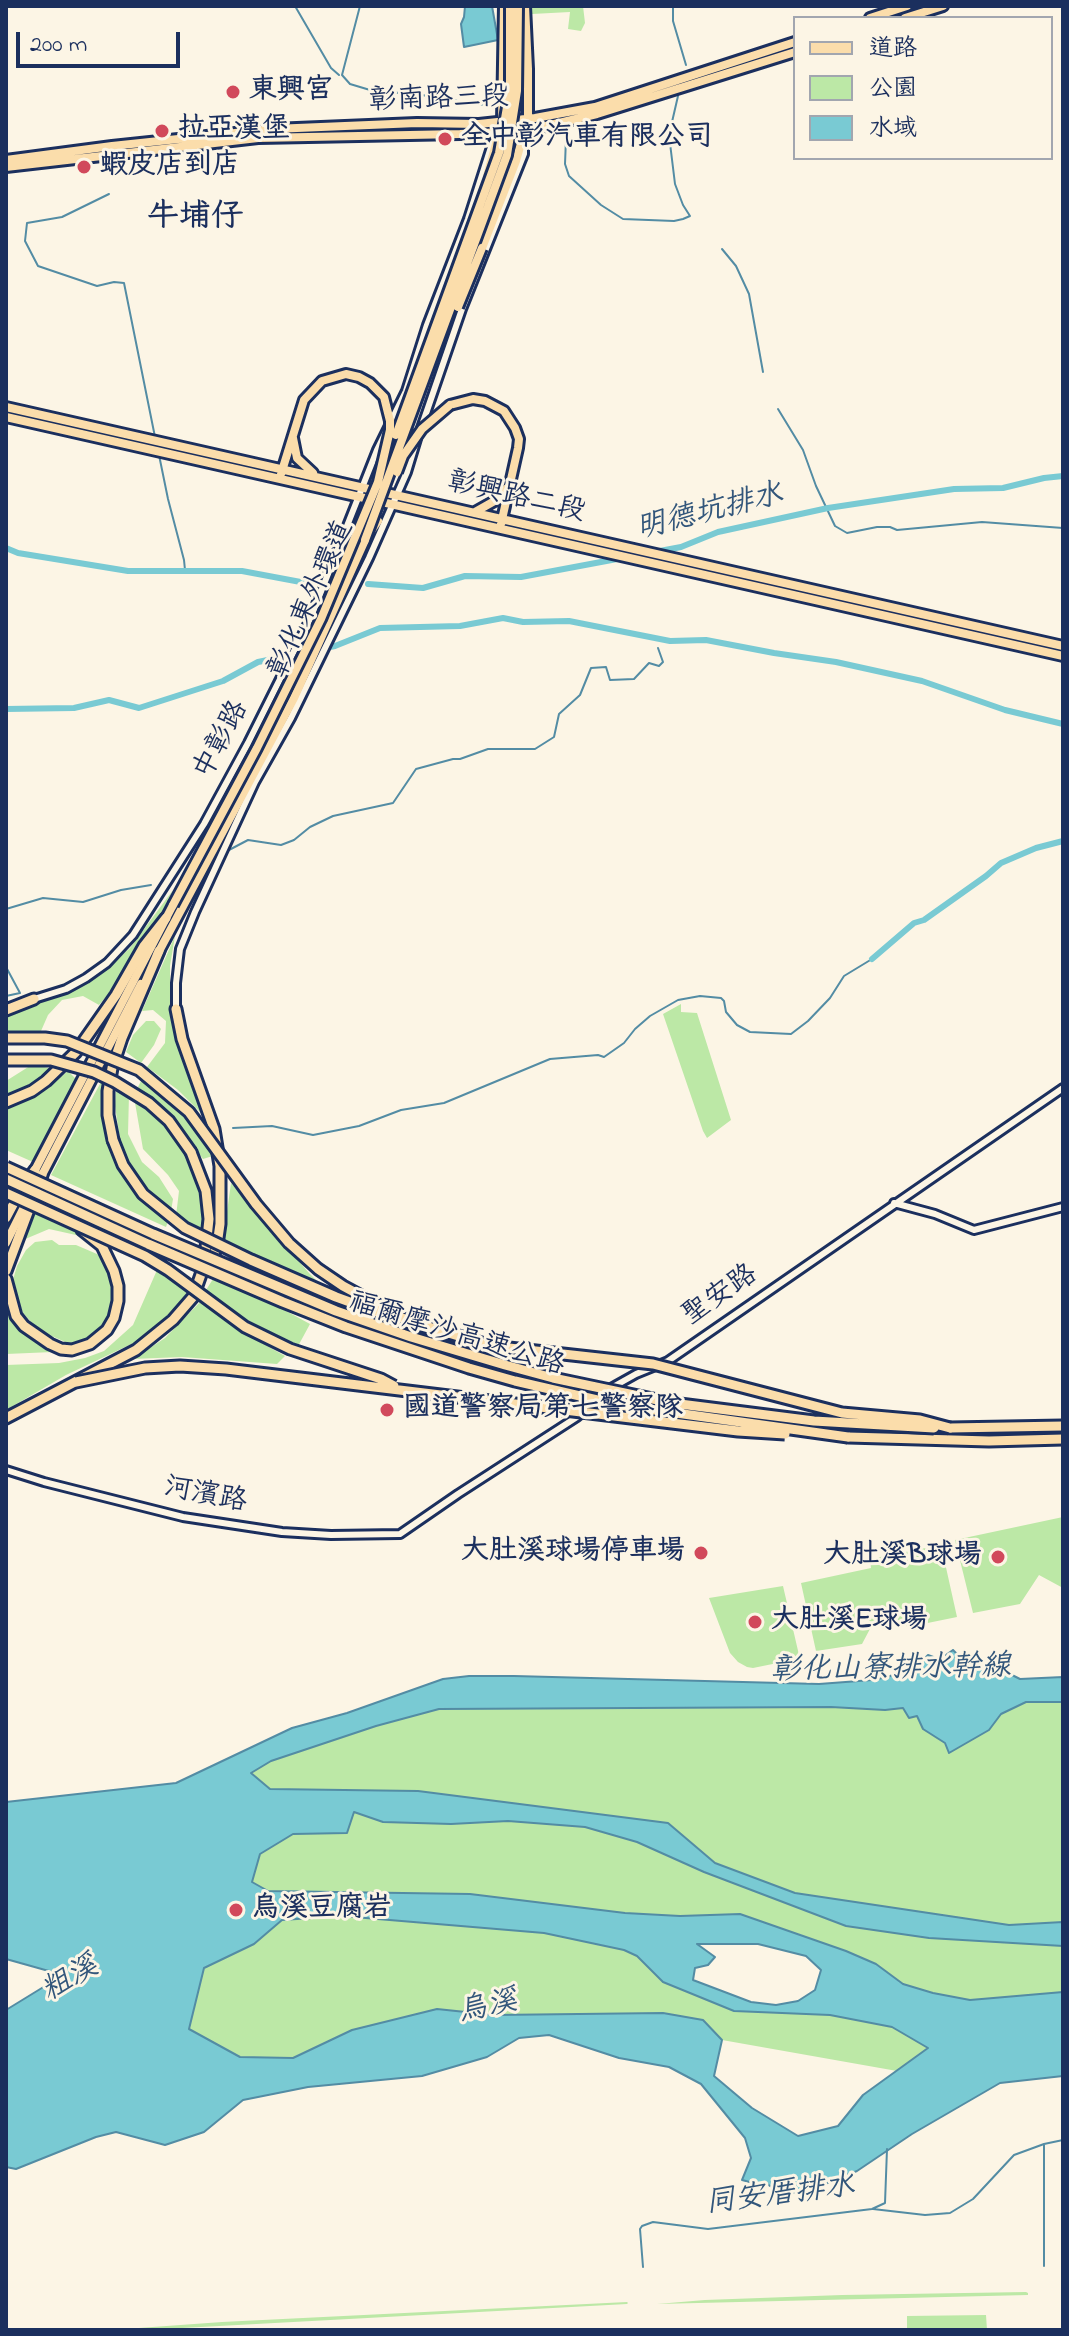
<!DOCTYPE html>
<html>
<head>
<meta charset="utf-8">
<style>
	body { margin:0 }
	#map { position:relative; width:1069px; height:2336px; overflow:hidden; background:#fcf5e5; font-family:"Indie Flower","LXGW WenKai TC",sans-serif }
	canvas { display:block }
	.frame { position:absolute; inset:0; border:8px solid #1b2f5e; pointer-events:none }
	.legend { position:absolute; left:793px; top:16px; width:260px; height:144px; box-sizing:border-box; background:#fcf5e5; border:2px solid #a2a6af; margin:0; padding:10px 14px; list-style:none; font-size:24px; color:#1b2f5e }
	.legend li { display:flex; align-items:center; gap:16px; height:40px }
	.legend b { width:40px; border:2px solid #a2a6af }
	.scale { position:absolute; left:16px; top:32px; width:164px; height:36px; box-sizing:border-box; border:4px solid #1b2f5e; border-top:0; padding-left:10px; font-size:24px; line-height:28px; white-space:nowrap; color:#1b2f5e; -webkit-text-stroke:6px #fcf5e5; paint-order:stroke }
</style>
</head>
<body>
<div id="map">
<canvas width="1069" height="2336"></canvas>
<div class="frame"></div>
<ul class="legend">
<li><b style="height:10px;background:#fbddab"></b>道路</li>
<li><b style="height:22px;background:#bce8a6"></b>公園</li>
<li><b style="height:22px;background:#79cad3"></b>水域</li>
</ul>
<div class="scale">200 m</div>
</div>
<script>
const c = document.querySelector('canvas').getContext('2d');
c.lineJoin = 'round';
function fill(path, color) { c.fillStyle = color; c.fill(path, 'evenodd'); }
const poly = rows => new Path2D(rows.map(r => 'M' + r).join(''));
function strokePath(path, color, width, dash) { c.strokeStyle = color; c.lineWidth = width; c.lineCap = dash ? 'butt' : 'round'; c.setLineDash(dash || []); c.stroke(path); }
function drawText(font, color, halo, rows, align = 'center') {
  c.font = font + ' "Indie Flower","LXGW WenKai TC",sans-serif'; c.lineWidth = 6; c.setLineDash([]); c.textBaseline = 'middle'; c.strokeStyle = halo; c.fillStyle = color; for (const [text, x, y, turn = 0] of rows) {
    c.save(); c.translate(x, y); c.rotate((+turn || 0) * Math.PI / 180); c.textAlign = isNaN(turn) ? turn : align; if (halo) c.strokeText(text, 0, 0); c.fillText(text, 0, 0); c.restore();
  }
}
const green = poly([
	[532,6,583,6,585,23,581,31,568,29,570,12,532,14],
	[173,890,156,924,120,980,99,1005,83,996,62,1000,48,1015,41,1031,6,1033,6,1011,78,987,99,976,130,948],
	[175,936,170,966,170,1009,209,1121,178,1090,147,1067,165,1043,166,1021,153,1010,142,1011],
	[681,1004,681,1012,697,1013,731,1120,707,1138,703,1131,663,1014],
	[146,1021,154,1021,161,1029,154,1045,141,1063,126,1052,133,1035],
	[33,1064,52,1069,28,1089,6,1097,6,1081],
	[68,1071,77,1080,33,1162,6,1150,6,1107,38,1094],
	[143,1077,177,1107,204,1137,216,1155,203,1159,169,1114,141,1091,138,1087],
	[101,1082,103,1083,105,1089,118,1162,129,1183,152,1209,168,1221,166,1227,51,1175],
	[116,1086,129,1094,128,1134,142,1162,159,1177,173,1199,171,1211,147,1192,129,1165,120,1139,115,1106],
	[134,1097,154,1111,184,1144,196,1170,203,1201,206,1232,176,1216,179,1191,168,1175,143,1149],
	[231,1183,309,1273,318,1282,223,1241],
	[36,1212,74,1229,85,1237,49,1229,23,1240],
	[52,1240,59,1245,76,1245,97,1254,107,1263,114,1283,112,1315,95,1334,84,1342,70,1344,38,1330,23,1313,12,1283,17,1266,26,1250,35,1242],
	[157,1270,187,1293,163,1322,142,1339,66,1375,6,1410,6,1365,59,1363,85,1358,104,1351,133,1325],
	[213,1279,264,1299,310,1324,297,1348,247,1320,206,1290],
	[202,1300,233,1327,285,1356,277,1364,182,1357,133,1359,165,1338],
	[6,1304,12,1319,21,1330,53,1352,6,1354],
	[1063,1517,1063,1588,1039,1575,1020,1604,973,1613,955,1540],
	[941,1545,957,1617,908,1627,880,1610,862,1644,816,1651,801,1583,871,1568,870,1559],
	[783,1586,799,1655,797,1659,753,1668,747,1667,738,1662,730,1653,709,1598],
	[1026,1702,1063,1702,1063,1922,1009,1925,795,1893,715,1863,668,1823,418,1791,270,1789,251,1773,271,1761,376,1726,439,1709,831,1707,885,1710,903,1708,917,1716,923,1729,945,1743,949,1753,989,1730,1001,1714],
	[354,1812,383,1822,451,1824,508,1821,585,1827,637,1842,704,1872,772,1897,1063,1946,1063,1992,970,2000,933,1993,903,1984,876,1964,799,1934,680,1916,625,1913,470,1894,268,1891,252,1883,260,1854,293,1834,346,1833],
	[342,1916,544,1933,624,1950,637,1956,663,1982,734,2011,830,2015,892,2027,928,2048,897,2071,722,2040,703,2020,663,2013,494,2015,437,2009,352,2030,294,2058,240,2057,188,2028,204,1968,254,1944,282,1920],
	[1026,2292,1028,2293,1028,2295,657,2304,705,2300,842,2295],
	[627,2302,628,2303,627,2304,145,2330,111,2330,222,2322],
	[986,2315,987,2330,907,2330,907,2316]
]);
const water = poly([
	[465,6,492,6,498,40,464,47,461,24,464,17,465,6],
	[953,1650,964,1661,999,1674,1006,1672,1020,1679,1063,1677,1063,1702,1026,1702,1001,1714,989,1730,949,1753,945,1743,923,1729,917,1716,909,1718,903,1708,885,1710,831,1707,439,1709,376,1726,271,1761,251,1773,270,1789,418,1791,668,1823,715,1863,795,1893,1009,1925,1063,1922,1063,1946,929,1938,846,1926,704,1872,637,1842,585,1827,508,1821,451,1824,383,1822,354,1812,347,1833,293,1834,260,1854,252,1882,268,1891,470,1894,625,1913,680,1916,740,1914,846,1951,876,1964,903,1984,933,1993,970,2000,1063,1992,1063,2076,1000,2083,912,2134,857,2171,815,2188,782,2195,766,2183,757,2184,742,2180,751,2158,745,2138,701,2084,669,2067,619,2058,549,2035,519,2038,487,2057,422,2076,308,2087,243,2100,204,2132,165,2145,116,2132,96,2137,16,2169,6,2167,6,2010,63,1975,6,1959,6,1802,176,1783,292,1728,347,1713,443,1679,469,1676,514,1676,819,1684,872,1680,888,1677,920,1663,928,1655,936,1658,943,1657,953,1650],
	[342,1916,544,1933,624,1950,637,1956,663,1982,734,2011,830,2015,892,2027,928,2048,863,2095,838,2126,798,2136,752,2108,714,2076,722,2040,703,2020,663,2013,494,2015,437,2009,352,2030,293,2058,240,2057,189,2029,204,1968,254,1944,282,1920,342,1916],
	[697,1944,758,1944,806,1956,821,1970,815,1990,798,2001,776,2005,751,2002,693,1980,695,1968,708,1965,715,1957,697,1944]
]);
const stream = poly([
	[295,6,331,68,339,75],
	[360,6,342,75,350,84,370,90,440,97,475,105,490,104],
	[673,6,673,21,686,65],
	[561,130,566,138,565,164,569,176,601,205,623,219,674,221,683,219,690,216,683,205,675,184,669,135,678,96],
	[109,194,62,217,27,223,25,241,38,266,97,286,114,282,124,283,155,437],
	[722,249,736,266,749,294,763,372],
	[778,409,803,450,816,486,835,526,847,533,877,527,890,527,897,530,982,522,1063,528],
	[159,455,168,499,184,560,185,570],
	[229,850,248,840,281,845,294,840,310,827,333,816,393,803,416,769,453,759,460,759,488,749,535,749,554,737,559,714,580,695,591,668,606,667,610,680,634,679,649,663,659,666,663,662,658,648],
	[6,909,43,898,83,902,121,890,151,885],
	[6,967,20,993,6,996],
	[233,1128,272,1126,313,1135,359,1126,401,1110,444,1103,550,1059,598,1055,604,1057,624,1043,635,1029,650,1016,678,1000,700,996,721,998,724,1001,726,1012,737,1025,750,1032,791,1034,808,1021,830,998,844,976,872,959],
	[873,2209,925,2215,950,2213,973,2199,1014,2155,1044,2144,1063,2140],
	[1044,2266,1044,2144],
	[643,2267,640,2229,642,2226,653,2222,708,2229,872,2209,885,2203,887,2149]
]);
const canal = poly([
	[6,548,18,553,128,571,242,571,306,583],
	[368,584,423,588,465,576,521,577,681,547,718,532,828,508,954,489,1003,488,1044,478,1063,476],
	[6,709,74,708,109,700,139,708,223,681,258,662,335,646,380,628,460,626,503,618,523,622,569,621,670,641,706,640,774,653,836,662,922,681,1005,710,1063,724],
	[872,959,914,923,924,920,986,876,1001,863,1036,848,1063,841]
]);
const tertiary = poly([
	[421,428,462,309,524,154,524,142],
	[34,999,66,989,86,978,107,963,133,935,204,824,248,743,311,617,377,450,406,391,427,325,468,219,492,144,496,138],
	[176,1009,176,983,180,949,195,912,255,782,291,718,369,558,407,472,417,439],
	[894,1203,935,1214,974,1230,1063,1207],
	[6,1470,44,1482,183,1517,282,1532,331,1535,400,1534,458,1494,577,1417,611,1388,636,1374,668,1361,1063,1088]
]);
const primary = poly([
	[870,18,907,6],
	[905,18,943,6],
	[6,160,112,146,273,129,417,123,479,124,535,118,595,107,795,42],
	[6,167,258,138,460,134,525,131,597,114,795,52],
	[487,176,502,122,504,6],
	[482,248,516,161,528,119,528,69,525,6],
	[450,405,473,399,485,401,504,411,515,428,519,439,518,448,501,524],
	[6,407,1063,646],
	[6,417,1063,656],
	[293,438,297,458,313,473],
	[385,464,396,435],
	[281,474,304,400,322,381,346,374,359,377,370,383,384,397,390,421],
	[475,512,498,499,507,488],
	[157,955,294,698,365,540,378,521],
	[35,1170,173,905],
	[42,1175,141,984]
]);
const trunk = poly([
	[6,1243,29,1197]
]);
const motorway = poly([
	[176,1009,182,1039,214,1129,220,1166,220,1224,217,1245,210,1267],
	[6,1010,34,999],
	[6,1102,32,1091,46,1081,76,1052,116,995,144,946,166,918],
	[113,1140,108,1115,108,1091,112,1068,122,1038,159,951],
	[6,1218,23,1186,35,1170],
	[6,1271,42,1175],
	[6,1279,16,1316,24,1326,50,1344,61,1349,72,1350,90,1344,107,1330,114,1318,118,1301,118,1286,114,1271,102,1246,82,1230],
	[6,1418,136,1350,173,1320,193,1297,204,1266,209,1219,206,1191,191,1152],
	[950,1428,1063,1426],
	[848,1437,989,1441,1063,1439]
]);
const primaryBridge = poly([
	[458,307,482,248],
	[396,435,499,153,510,90,510,6],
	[397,472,403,456,422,429,450,405],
	[365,540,507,155,517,91,518,6],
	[173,905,257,748,321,619,378,482,390,430,390,421]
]);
const motorwayBridge = poly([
	[6,1038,45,1038,67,1041,139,1070,189,1112,256,1204,289,1243,318,1269,343,1286,406,1320,491,1346,653,1364,842,1413,920,1420,950,1428],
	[6,1060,51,1060,94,1072,115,1082,149,1103,169,1121,191,1152],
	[113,1140,123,1165,143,1194,185,1228,251,1260,336,1297,391,1317],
	[6,1167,153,1234,336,1311,411,1337,505,1365,553,1378,672,1403,814,1421,934,1428],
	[6,1179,148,1244,283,1302,346,1327,469,1368,515,1381,619,1405,848,1437],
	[6,1193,145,1256,168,1270,245,1327,290,1349,381,1379,394,1386],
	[76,1382,145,1368,180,1366,226,1369,738,1431,785,1434]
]);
const markers = [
	[233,92,8,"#d1495b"],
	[162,131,8,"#d1495b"],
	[445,139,8,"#d1495b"],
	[84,167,8,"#d1495b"],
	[387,1410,8,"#d1495b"],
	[701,1553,8,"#d1495b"],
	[998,1557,8,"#d1495b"],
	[755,1622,8,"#d1495b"],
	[236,1910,8,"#d1495b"]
];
const poiNames = [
	["東興宮",249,92],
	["拉亞漢堡",178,131],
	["全中彰汽車有限公司",461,139],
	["蝦皮店到店",100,167],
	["國道警察局第七警察隊",403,1410],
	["大肚溪球場停車場",685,1553,"right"],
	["大肚溪B球場",982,1557,"right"],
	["大肚溪E球場",771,1622],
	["烏溪豆腐岩",252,1910]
];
const streetNames = [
	["彰南路三段",439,101,-2],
	["彰興路二段",516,499,13],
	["彰化東外環道",313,600,-66],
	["中彰路",223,741,-62],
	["聖安路",721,1297,-35],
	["福爾摩沙高速公路",456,1336,17],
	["河濱路",205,1497,11]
];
const waterNames = [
	["明德坑排水",710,514,-14],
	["彰化山寮排水幹線",891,1671,-1],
	["粗溪",71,1981,-30],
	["烏溪",488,2009,-12],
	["同安厝排水",780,2197,-7]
];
const quarterNames = [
	["牛埔仔",195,220]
];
fill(green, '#bce8a6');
fill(water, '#79cad3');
strokePath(water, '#538ca4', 2);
strokePath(stream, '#538ca4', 2);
strokePath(canal, '#79cad3', 6);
strokePath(tertiary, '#1b2f5e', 12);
strokePath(primary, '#1b2f5e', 14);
strokePath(trunk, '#1b2f5e', 14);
strokePath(motorway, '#1b2f5e', 15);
strokePath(tertiary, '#fcf5e5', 6);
strokePath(primary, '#fbddab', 8);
strokePath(trunk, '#fbddab', 8);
strokePath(motorway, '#fbddab', 9);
strokePath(primaryBridge, '#1b2f5e', 14, []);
strokePath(motorwayBridge, '#1b2f5e', 15, []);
strokePath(primaryBridge, '#fbddab', 8);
strokePath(motorwayBridge, '#fbddab', 9);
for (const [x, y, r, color] of markers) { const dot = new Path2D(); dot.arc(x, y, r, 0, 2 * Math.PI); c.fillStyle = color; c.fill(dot); strokePath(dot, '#fcf5e5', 3); }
drawText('bold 28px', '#1b2f5e', '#fcf5e5', poiNames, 'left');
drawText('28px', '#1b2f5e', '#fcf5e5', streetNames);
drawText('italic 30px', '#32567b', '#fcf5e5', waterNames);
drawText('bold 32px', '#1b2f5e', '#fcf5e5', quarterNames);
</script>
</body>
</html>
